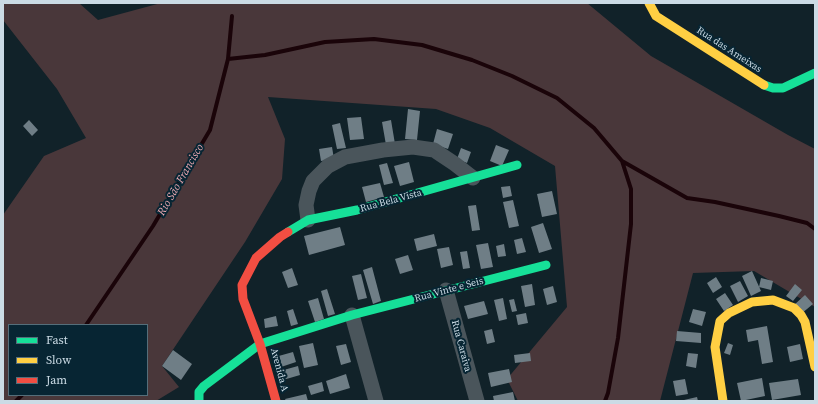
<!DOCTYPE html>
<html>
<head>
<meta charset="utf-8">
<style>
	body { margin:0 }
	#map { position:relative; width:818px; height:404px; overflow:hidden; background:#112229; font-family:"Source Serif 4",serif }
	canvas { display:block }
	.frame { position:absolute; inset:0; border:4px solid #cbdbe5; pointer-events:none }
	.legend { position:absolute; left:8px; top:324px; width:140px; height:72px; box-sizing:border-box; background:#072533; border:1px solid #556e7a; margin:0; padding:5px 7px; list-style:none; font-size:12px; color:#cbdbe5 }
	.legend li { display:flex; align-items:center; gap:8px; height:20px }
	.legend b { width:20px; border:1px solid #556e7a }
</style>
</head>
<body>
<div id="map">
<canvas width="818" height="404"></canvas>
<div class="frame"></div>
<ul class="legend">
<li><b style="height:5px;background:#16e098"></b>Fast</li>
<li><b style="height:5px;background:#ffcf43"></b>Slow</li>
<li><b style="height:5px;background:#f24e42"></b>Jam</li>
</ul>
</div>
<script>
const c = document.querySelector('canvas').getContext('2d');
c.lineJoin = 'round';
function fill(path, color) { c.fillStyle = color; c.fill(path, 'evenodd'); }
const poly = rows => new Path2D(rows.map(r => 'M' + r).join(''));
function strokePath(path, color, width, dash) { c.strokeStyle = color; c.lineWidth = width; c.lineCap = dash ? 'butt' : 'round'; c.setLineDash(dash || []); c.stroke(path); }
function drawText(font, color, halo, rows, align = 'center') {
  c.font = font + ' "Source Serif 4",serif'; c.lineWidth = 4; c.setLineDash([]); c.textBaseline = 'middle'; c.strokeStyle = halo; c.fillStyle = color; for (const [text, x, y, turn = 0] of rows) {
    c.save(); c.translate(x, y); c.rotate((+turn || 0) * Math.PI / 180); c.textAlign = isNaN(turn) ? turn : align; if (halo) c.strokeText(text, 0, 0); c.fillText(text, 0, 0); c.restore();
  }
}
const green = poly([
	[3,3,79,3,98,20,161,3,587,3,651,56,788,135,815,149,815,307,754,271,693,273,660,401,518,401,507,379,567,307,555,166,490,128,436,109,268,97,285,139,282,179,245,242,162,366,179,387,156,401,3,401,3,215,44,156,86,138,57,89,3,20],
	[9,325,147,325,147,395,9,395]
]);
const stream = poly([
	[228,59,265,55,325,42,374,39,422,45,472,60,512,76,557,98,594,128,622,161,631,189,631,224,618,338,608,393,605,401],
	[622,161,687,198,715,202,779,216,807,223,815,229],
	[86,325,153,226,210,130,228,59,232,16],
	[16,401,22,395]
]);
const building = poly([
	[408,109,420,111,417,140,405,139],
	[361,117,364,139,350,140,347,118],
	[29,120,38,130,32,136,23,126],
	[391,120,395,144,386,145,382,122],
	[340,123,346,148,337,149,332,125],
	[437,129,453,134,448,149,433,144],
	[496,145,509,150,502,166,490,161],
	[332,147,334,159,321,161,319,149],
	[461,148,471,152,467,163,457,159],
	[409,162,414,182,400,186,394,166],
	[387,163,393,183,384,185,379,165],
	[380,183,384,197,366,202,362,187],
	[510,186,512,196,503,198,501,187],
	[552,191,557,214,542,217,537,194],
	[513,200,519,226,509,228,503,202],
	[476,205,480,230,472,231,468,206],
	[543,223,552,249,539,253,531,227],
	[340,227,345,245,309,255,304,236],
	[434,234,437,246,417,251,414,239],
	[522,238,526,252,517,254,514,240],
	[488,243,493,267,481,269,476,245],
	[504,244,506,256,498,257,496,246],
	[449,247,453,265,441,268,437,249],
	[467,251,470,268,463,269,460,252],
	[408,255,413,270,400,274,395,259],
	[372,267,381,301,373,304,363,270],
	[292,268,298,285,288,288,282,272],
	[752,271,761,291,751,296,742,276],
	[361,274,367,298,358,300,352,276],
	[716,277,722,287,713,293,707,283],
	[761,278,773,281,771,290,759,287],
	[740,281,748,296,738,302,730,286],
	[532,284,535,305,525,307,521,286],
	[795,284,802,290,793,301,786,296],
	[553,286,557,302,547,305,543,289],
	[327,289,335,314,328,316,321,291],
	[725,293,733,305,724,311,716,299],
	[805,295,813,304,801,314,794,305],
	[318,298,324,319,315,322,308,301],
	[503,298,507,319,499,321,494,300],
	[514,299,517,311,512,312,509,300],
	[484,301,488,314,468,319,464,306],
	[293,309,298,324,291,326,287,311],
	[693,309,706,312,702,326,689,322],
	[526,313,528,323,518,325,516,315],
	[276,316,278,326,265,328,264,319],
	[767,326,773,362,762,364,758,340,748,342,746,330],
	[492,329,495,342,487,344,484,331],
	[677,331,701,333,701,343,676,341],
	[313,343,318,365,304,368,299,346],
	[728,343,733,345,730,355,724,353],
	[346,344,351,362,341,365,336,346],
	[800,344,803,359,790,362,787,347],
	[173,350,192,364,181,380,162,366],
	[293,352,296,362,278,368,275,357],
	[530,353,531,361,515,363,514,355],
	[688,353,698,354,696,368,686,366],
	[298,366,300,375,283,380,280,371],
	[509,369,512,382,491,387,488,373],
	[346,374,350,388,330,394,326,381],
	[762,378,765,396,741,401,737,383],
	[685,379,688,394,676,396,673,381],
	[798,379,801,395,772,400,769,383],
	[322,382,324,391,311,395,308,386],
	[513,392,515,401,494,401,493,396],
	[306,394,308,401,286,401,285,399],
	[697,397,698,401,684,401,684,400]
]);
const street = poly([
	[308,220,306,205,309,191,313,181,328,166,345,157,383,150,413,147,434,150,455,164,473,178],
	[446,290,477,401],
	[352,315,376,401]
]);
const fast = poly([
	[764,85,773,88,783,88,815,73],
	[288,232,308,220,357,210,517,165],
	[199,401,199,392,204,386,260,344,352,315,546,265]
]);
const slow = poly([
	[649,3,656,16,764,85],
	[723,401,715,347,720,321,729,313,752,302,773,300,794,308,801,315,805,322,815,367]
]);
const jam = poly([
	[276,401,260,344,243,299,242,285,256,258,280,237,288,232]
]);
const streetNames = [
	["Rua das Ameixas",729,50,33],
	["Rua Bela Vista",391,201,-15],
	["Rua Vinte e Seis",449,290,-15],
	["Rua Caraiva",461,346,75],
	["Avenida A",279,370,75]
];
const waterNames = [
	["Rio São Francisco",181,180,-60]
];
fill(green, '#49373a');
strokePath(stream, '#1a0409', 4);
fill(building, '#6f7e86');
strokePath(street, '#4a555b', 15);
strokePath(fast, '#16e098', 9);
strokePath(slow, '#ffcf43', 9);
strokePath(jam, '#f24e42', 9);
drawText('10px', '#cbdbe5', '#072533', streetNames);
drawText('italic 11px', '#f1abb4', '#072533', waterNames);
</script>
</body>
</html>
